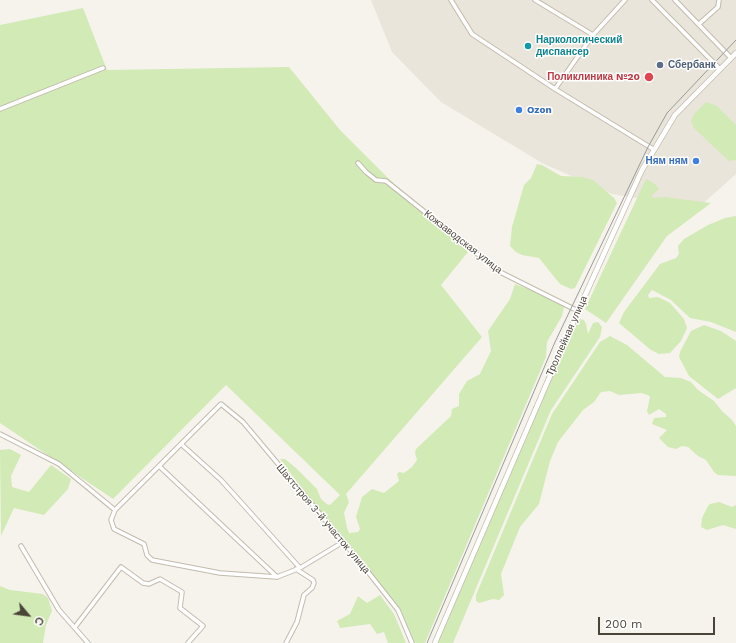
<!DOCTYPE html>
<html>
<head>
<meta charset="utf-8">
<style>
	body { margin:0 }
	#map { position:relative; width:736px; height:643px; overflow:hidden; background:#f6f3ec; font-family:"Work Sans",sans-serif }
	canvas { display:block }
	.north { position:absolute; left:8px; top:595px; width:40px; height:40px; -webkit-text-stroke:3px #fff; paint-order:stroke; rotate:119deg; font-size:11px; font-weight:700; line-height:16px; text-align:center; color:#4b4439 }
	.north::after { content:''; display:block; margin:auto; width:14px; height:18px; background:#4b4439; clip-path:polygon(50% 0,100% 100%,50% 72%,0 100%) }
	.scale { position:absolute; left:598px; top:617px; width:117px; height:18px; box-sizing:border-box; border:2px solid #4b4439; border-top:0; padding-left:5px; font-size:12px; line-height:14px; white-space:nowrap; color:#4b4439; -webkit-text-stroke:3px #fff; paint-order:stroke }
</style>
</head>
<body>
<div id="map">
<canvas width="736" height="643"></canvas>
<div class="north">С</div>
<div class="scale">200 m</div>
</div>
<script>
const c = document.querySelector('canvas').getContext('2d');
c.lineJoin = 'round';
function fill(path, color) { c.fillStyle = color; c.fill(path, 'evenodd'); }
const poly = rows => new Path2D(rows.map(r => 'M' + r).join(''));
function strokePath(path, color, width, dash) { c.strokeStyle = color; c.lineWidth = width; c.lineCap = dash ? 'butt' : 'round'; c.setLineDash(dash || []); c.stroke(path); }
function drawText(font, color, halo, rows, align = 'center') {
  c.font = font + ' "Work Sans",sans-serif'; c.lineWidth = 3; c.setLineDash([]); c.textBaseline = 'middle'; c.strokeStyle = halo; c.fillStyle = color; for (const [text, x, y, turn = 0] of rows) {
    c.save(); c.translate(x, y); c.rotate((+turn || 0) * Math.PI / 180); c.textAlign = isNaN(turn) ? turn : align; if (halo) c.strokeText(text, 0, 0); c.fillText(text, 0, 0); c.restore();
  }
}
const residential = poly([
	[371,0,736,0,736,174,698,208,612,194,542,163,441,102,392,52]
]);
const green = poly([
	[83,8,107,70,289,67,340,130,388,178,468,252,441,285,482,337,346,494,349,502,344,513,347,528,349,533,358,532,360,529,356,517,362,497,372,489,384,493,399,481,397,474,399,472,404,473,412,467,417,460,415,453,416,449,451,416,452,409,459,406,459,394,467,381,480,374,491,351,488,331,510,299,515,284,534,291,564,307,562,316,547,342,546,357,425,643,415,643,398,607,319,511,280,459,285,459,296,468,317,489,321,499,327,504,330,505,340,495,226,385,113,499,0,423,0,25],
	[706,102,717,106,736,125,736,160,729,161,694,128,691,121,694,114],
	[537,164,542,165,561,176,582,177,593,180,614,198,617,203,575,288,571,289,560,284,539,258,522,255,516,252,510,246,512,227,524,185,531,178],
	[646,179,655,184,659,189,651,196,654,198,665,197,711,203,667,236,606,323,585,309],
	[736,216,736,332,711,322,690,318,671,300,652,290,648,295,649,298,658,297,670,303,684,319,687,328,681,341,670,353,659,354,651,350,619,323,624,312,660,264,676,258,679,254,678,246,684,239,708,225,725,218],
	[579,319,584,320,586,324,588,334,593,323,598,322,602,327,600,337,551,410,453,643,437,643,563,352],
	[704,325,721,331,736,341,736,388,718,399,689,376,679,357,680,352,691,331],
	[610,336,627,345,665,377,681,378,691,382,698,390,714,401,722,411,732,420,736,426,736,476,718,475,714,472,706,460,698,456,688,447,682,446,676,449,668,447,659,438,667,430,652,424,654,418,666,417,666,414,659,409,649,415,647,411,650,397,648,395,641,393,619,395,610,391,601,392,594,402,583,410,558,442,550,461,539,504,520,527,501,574,504,595,499,600,493,599,479,603,476,601,476,595,552,414,600,342],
	[10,449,21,455,11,476,12,487,29,492,51,465,71,479,68,489,44,515,14,508,1,536,0,450],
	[719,502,732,507,736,505,736,529,723,525,707,530,701,527,702,518,708,506,710,504],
	[0,586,10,590,43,594,48,598,52,611,46,625,43,643,0,643],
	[380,595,394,614,406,643,388,643,384,632,377,634,370,624,340,628,337,621,350,614,358,596,367,603]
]);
const minor = poly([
	[451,0,472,34,555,89,653,149],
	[535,0,593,35],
	[652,0,720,69],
	[675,0,731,58],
	[699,24,718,7,719,0],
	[555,89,593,35,625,0],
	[0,109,103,68],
	[358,163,366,172,376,180,386,181,500,272,578,311],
	[0,434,59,464,115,510,221,404,243,422,361,563,398,610,412,643],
	[181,444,221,480,300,568],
	[159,466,277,577],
	[115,510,111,520,114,529,144,544,147,555,152,560,220,573,277,577,300,568,343,542],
	[21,546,59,610,88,643],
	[75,627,121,567,143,583,149,584,160,579,182,592,180,608,203,626,188,643],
	[286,643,297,622,304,595,312,588,314,583,313,580,296,569]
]);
const tertiary = poly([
	[435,643,578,311,642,170,675,115,736,53]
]);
const tram = poly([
	[427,643,555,342,648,147,667,113,736,40]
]);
const markers = [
	[528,46,4,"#0f9aa8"],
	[660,65,4,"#5c6f8a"],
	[649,77,5,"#e0444e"],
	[519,110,4,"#3f7fe0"],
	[696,161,4,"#3f7fe0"]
];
const cultureNames = [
	["Наркологический",536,40],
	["диспансер",536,52]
];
const serviceNames = [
	["Сбербанк",668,65]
];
const healthNames = [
	["Поликлиника №20",640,77]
];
const shopNames = [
	["Ozon",527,110],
	["Ням ням",688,161,"right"]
];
const streetNames = [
	["Кожзаводская улица",463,242,38],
	["Троллейная улица",567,336,-66],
	["Шахтстроя 3-й участок улица",323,519,50]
];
fill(residential, '#eae5da');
fill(green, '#d2eab5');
strokePath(minor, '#c2bbae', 5.5);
strokePath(tertiary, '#c2bbae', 6);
strokePath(minor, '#fff', 3.5);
strokePath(tertiary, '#fff', 4.5);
strokePath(tram, '#9a9a9a', 1);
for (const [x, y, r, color] of markers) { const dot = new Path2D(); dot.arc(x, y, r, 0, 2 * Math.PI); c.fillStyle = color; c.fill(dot); strokePath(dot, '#fff', 1.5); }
drawText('bold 10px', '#0d838f', '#fff', cultureNames, 'left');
drawText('bold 10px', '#4e5e75', '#fff', serviceNames, 'left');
drawText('bold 10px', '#be3a42', '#fff', healthNames, 'right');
drawText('bold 10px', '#366cbe', '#fff', shopNames, 'left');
drawText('10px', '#4b4439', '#fff', streetNames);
</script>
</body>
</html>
